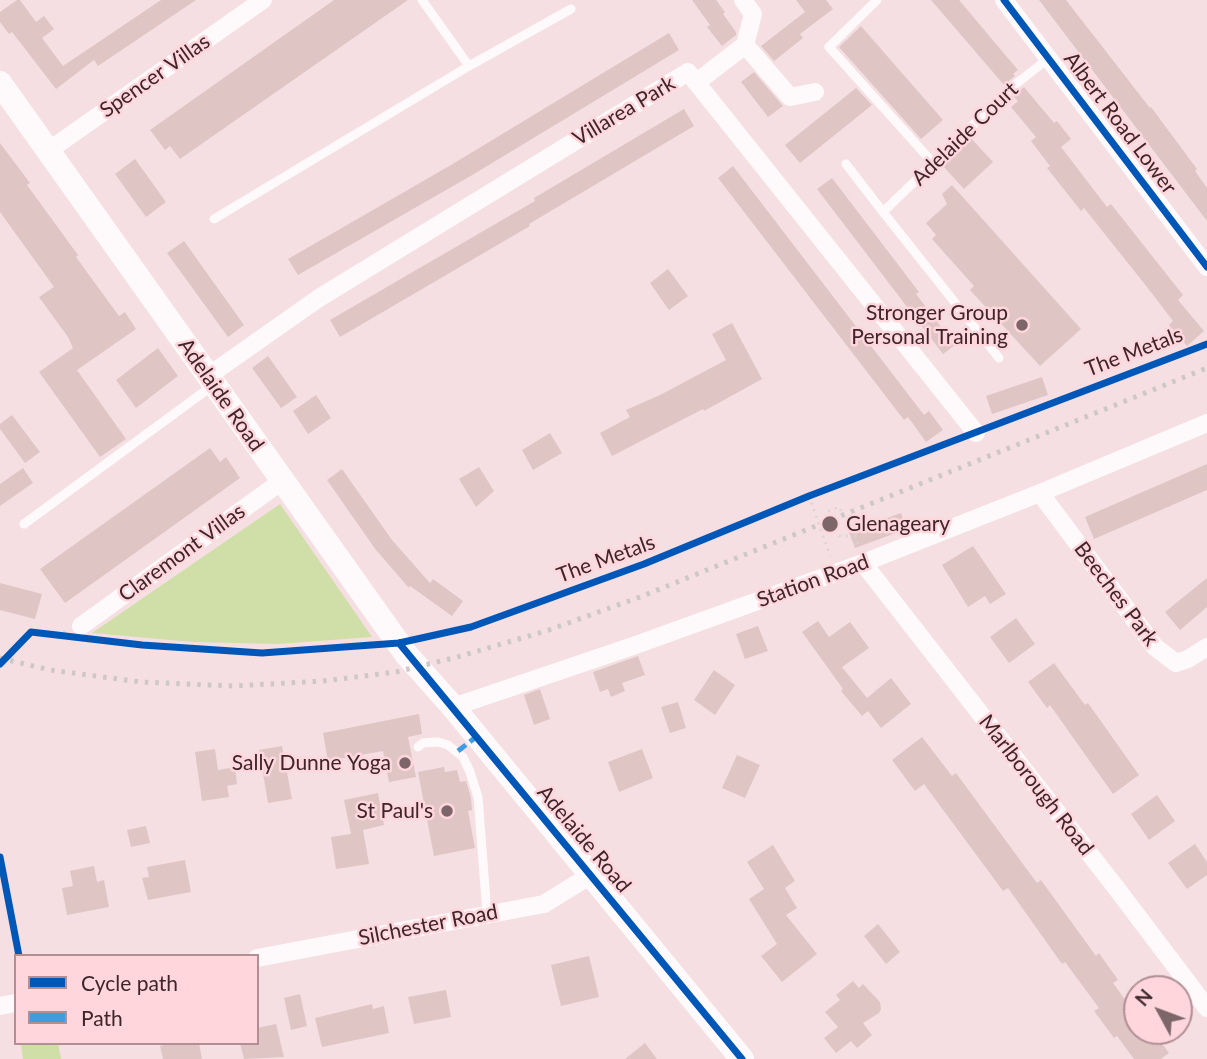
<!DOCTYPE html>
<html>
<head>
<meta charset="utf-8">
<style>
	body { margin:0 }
	#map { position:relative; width:1207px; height:1059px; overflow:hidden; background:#f5dfe2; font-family:Lato,sans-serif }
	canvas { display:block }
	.legend { position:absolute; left:14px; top:954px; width:245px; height:91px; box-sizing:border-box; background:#fed6dc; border:2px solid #b18f94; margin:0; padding:9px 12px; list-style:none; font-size:21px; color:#3d2529 }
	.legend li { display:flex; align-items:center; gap:14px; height:35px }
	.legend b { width:35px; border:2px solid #b18f94 }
	.north { position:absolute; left:1123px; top:975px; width:70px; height:70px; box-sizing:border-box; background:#fed6dc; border:2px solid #b18f94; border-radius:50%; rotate:311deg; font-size:19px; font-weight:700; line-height:28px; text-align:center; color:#3d2529 }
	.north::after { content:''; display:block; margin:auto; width:24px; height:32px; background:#7d666a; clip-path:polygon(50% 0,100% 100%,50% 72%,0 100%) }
</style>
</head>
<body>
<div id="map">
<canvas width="1207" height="1059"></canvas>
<ul class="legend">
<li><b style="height:9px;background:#0057b8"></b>Cycle path</li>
<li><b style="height:9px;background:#3f9ce1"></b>Path</li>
</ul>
<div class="north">N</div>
</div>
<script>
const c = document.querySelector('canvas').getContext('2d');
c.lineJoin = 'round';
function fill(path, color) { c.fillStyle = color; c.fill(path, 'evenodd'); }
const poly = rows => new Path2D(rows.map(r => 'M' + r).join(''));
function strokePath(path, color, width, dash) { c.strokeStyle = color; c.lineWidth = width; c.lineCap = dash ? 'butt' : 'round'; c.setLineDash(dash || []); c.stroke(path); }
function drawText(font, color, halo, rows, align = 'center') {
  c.font = font + ' Lato,sans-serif'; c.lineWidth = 5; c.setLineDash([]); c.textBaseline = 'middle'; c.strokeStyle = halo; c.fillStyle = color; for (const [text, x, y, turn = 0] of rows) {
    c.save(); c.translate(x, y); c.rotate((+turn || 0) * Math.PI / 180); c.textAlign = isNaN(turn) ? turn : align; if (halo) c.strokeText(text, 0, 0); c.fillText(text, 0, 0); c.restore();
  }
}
const green = poly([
	[280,504,372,637,278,644,193,642,92,633],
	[21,1043,58,1043,61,1059,23,1059]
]);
const building = poly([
	[17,0,20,0,36,22,44,16,54,29,42,38,63,66,161,0,196,0,98,66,94,60,56,89,12,32,9,34,0,22,0,12],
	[334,0,408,0,180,159,170,146,165,150,150,130],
	[692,0,716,0,725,12,723,14,736,32,736,35,722,46,707,27,710,25],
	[796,0,826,0,833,9,800,34,803,38,774,61,761,46,805,12],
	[931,0,959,0,1018,70,1013,74,1015,76,1004,85],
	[1039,0,1066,0,1150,108,1151,107,1197,169,1195,171,1207,188,1207,221],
	[861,26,943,120,921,139,839,47],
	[669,33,679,50,474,174,298,275,288,259,451,165],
	[754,72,783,106,768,117,741,82],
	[1024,87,1054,123,1057,121,1071,139,1061,147,1107,207,1111,204,1183,295,1178,300,1204,331,1187,346,1169,325,1173,321,1147,287,1084,208,1081,211,1047,168,1050,166,1031,141,1036,137,1011,107,1018,101,1013,96],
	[856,88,872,105,800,163,785,145],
	[684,109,694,126,529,224,530,226,340,337,330,320,535,201,534,198],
	[970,137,993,162,964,189,942,165],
	[0,143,30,183,27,185,78,255,76,257,119,316,125,312,136,329,77,370,126,439,100,457,39,372,73,348,68,337,39,297,54,287,0,212],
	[135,159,166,202,146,217,115,174],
	[733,166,924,415,929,411,943,430,926,442,908,417,904,420,718,178],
	[832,178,919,292,916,294,955,345,943,354,817,189],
	[952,185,1081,329,1040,366,970,290,974,286,932,239,936,235,926,223,947,204,942,194],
	[184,241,244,325,228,337,167,253],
	[668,269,688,296,669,310,650,283],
	[732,323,762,379,704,411,703,409,612,456,600,433,630,417,626,410,660,395,726,360,712,334],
	[158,348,178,376,136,408,116,380],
	[268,356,297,397,281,408,252,368],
	[1042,377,1048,395,992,414,986,396],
	[316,395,331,418,308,434,293,411],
	[12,415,40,452,25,463,0,429,0,424],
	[550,433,562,453,533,470,522,450],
	[210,448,220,462,226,457,240,478,65,603,40,569],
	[1207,464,1207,490,1094,539,1085,517],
	[479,467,494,491,476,507,459,479],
	[23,468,33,483,0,506,0,484],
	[342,469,392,540,430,583,433,579,463,601,452,616,410,586,409,588,376,550,327,480],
	[901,513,907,529,855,548,849,532],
	[973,546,1006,594,990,604,985,596,968,607,942,565],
	[1207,578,1207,607,1180,630,1165,612],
	[0,583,42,594,35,619,0,610],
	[1016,618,1035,644,1009,663,990,637],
	[818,621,829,637,850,622,869,648,842,667,867,698,891,678,911,704,881,728,868,711,862,716,841,691,843,689,802,632],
	[758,626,768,651,745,659,736,634],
	[638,656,645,675,622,683,625,691,611,697,608,689,600,692,593,672],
	[1054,663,1085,705,1088,703,1139,775,1113,794,1050,705,1047,708,1028,682],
	[714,670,735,685,715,715,694,700],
	[540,689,550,719,534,725,524,695],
	[678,702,686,728,670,733,661,707],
	[419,714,422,734,408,737,416,777,389,782,383,751,328,761,323,733],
	[922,737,952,776,956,773,1037,883,1041,880,1096,956,1099,953,1118,980,1113,983,1137,1016,1137,1031,1153,1031,1169,1053,1161,1059,1134,1059,1117,1036,1114,1038,1094,1011,1099,1008,1065,962,1062,964,1008,888,1003,891,924,784,915,791,892,760],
	[282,746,292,799,268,803,259,750],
	[215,749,218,770,235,767,237,784,227,786,229,797,202,801,195,752],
	[642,749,653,778,619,792,608,762],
	[737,755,760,765,745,798,722,788],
	[444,767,445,772,457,770,460,782,466,781,471,798,472,810,468,811,475,848,434,856,418,772],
	[378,793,384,825,363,830,369,864,336,869,331,837,351,834,344,800],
	[1157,795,1175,821,1149,840,1131,814],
	[146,826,150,843,131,847,127,830],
	[1195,844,1207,862,1207,875,1187,889,1168,863],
	[773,845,795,881,785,888,797,908,786,915,817,954,782,982,761,956,777,944,749,899,764,889,747,862],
	[185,860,191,892,148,900,142,878,149,877,147,867],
	[94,866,97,882,104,880,109,907,67,915,62,888,73,886,70,871],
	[878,924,900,952,886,964,864,936],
	[589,956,599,997,561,1006,551,965],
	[853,981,859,988,863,984,880,1002,881,1009,879,1013,863,1023,872,1035,857,1048,851,1041,836,1053,824,1038,838,1027,825,1012,840,1000,836,995],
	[446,990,451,1017,414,1024,408,997],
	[300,994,307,1026,291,1030,284,998],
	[372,1004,373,1009,384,1006,389,1033,322,1047,315,1018],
	[276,1024,284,1057,244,1059,240,1043,257,1043,257,1028],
	[171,1043,199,1043,202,1059,163,1059,160,1046],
	[645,1043,657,1059,625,1059]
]);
const path = poly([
	[809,496,830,556],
	[841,511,839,507,829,511,839,536,850,536],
	[853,524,857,529],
	[855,535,858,543,862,542],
	[59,637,65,631]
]);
const lane = poly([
	[422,0,469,66],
	[877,0,829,47,934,164],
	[846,164,883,212],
	[214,219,469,66,571,9],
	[999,358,883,212,1012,87,1049,58],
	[24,524,212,386],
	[418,747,423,743,438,742,448,745,463,757,470,772,478,797,487,914]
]);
const street = poly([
	[1004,0,1207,267],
	[745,45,790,97,815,92],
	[697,82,745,45,753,14,743,0],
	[48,151,263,0],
	[208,376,319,298,688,72,976,433],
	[1040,493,1155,647,1176,663,1188,659,1207,647],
	[863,563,1117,889,1207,1008],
	[81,626,282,481],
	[453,707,633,646,863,563,1040,493,1207,423],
	[257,958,544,904,591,875],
	[0,1006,16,1003]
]);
const secondary = poly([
	[0,83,406,654,453,707,742,1059]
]);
const rail = poly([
	[0,658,50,670,141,682,233,686,323,681,396,672,461,656,549,630,640,597,1207,368]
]);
const quiet = poly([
	[458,751,476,737]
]);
const cycleway = poly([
	[1004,0,1207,267],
	[399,643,742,1059],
	[0,664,31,632,142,645,262,653,399,643,471,627,644,564,809,496,1207,344],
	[0,857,19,956]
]);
const markers = [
	[1022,325,7,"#7d666a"],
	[830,524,9,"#7d666a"],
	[405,763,7,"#7d666a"],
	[447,811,7,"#7d666a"]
];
const streetNames = [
	["Spencer Villas",155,76,-35],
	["Villarea Park",624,111,-31],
	["Albert Road Lower",1120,123,53],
	["Adelaide Court",965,134,-44],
	["The Metals",1134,352,-21],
	["Adelaide Road",221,395,55],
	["Claremont Villas",182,553,-36],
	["The Metals",606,559,-20],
	["Station Road",813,581,-20],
	["Beeches Park",1116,594,53],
	["Marlborough Road",1036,785,52],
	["Adelaide Road",584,839,50],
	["Silchester Road",428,925,-11]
];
const poiNames = [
	["Stronger Group",1008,313],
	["Personal Training",1008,337],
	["Glenageary",846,524,"left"],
	["Sally Dunne Yoga",391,763],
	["St Paul's",433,811]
];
fill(green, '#d0dfa7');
fill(building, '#dfc6c5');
strokePath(path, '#dbd3d4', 2.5, [2, 5]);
strokePath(lane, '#fefafb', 9);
strokePath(street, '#fefafb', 18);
strokePath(secondary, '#fefafb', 24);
strokePath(rail, '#cdc7c8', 5, [3.5, 7]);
strokePath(quiet, '#3f9ce1', 5, [10, 5]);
strokePath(cycleway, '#0057b8', 7);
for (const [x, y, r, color] of markers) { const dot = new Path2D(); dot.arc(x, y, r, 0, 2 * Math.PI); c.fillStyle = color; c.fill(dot); strokePath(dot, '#fed6dc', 2.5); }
drawText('21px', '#3d2529', '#fed6dc', streetNames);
drawText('21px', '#3d2529', '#fed6dc', poiNames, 'right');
</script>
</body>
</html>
